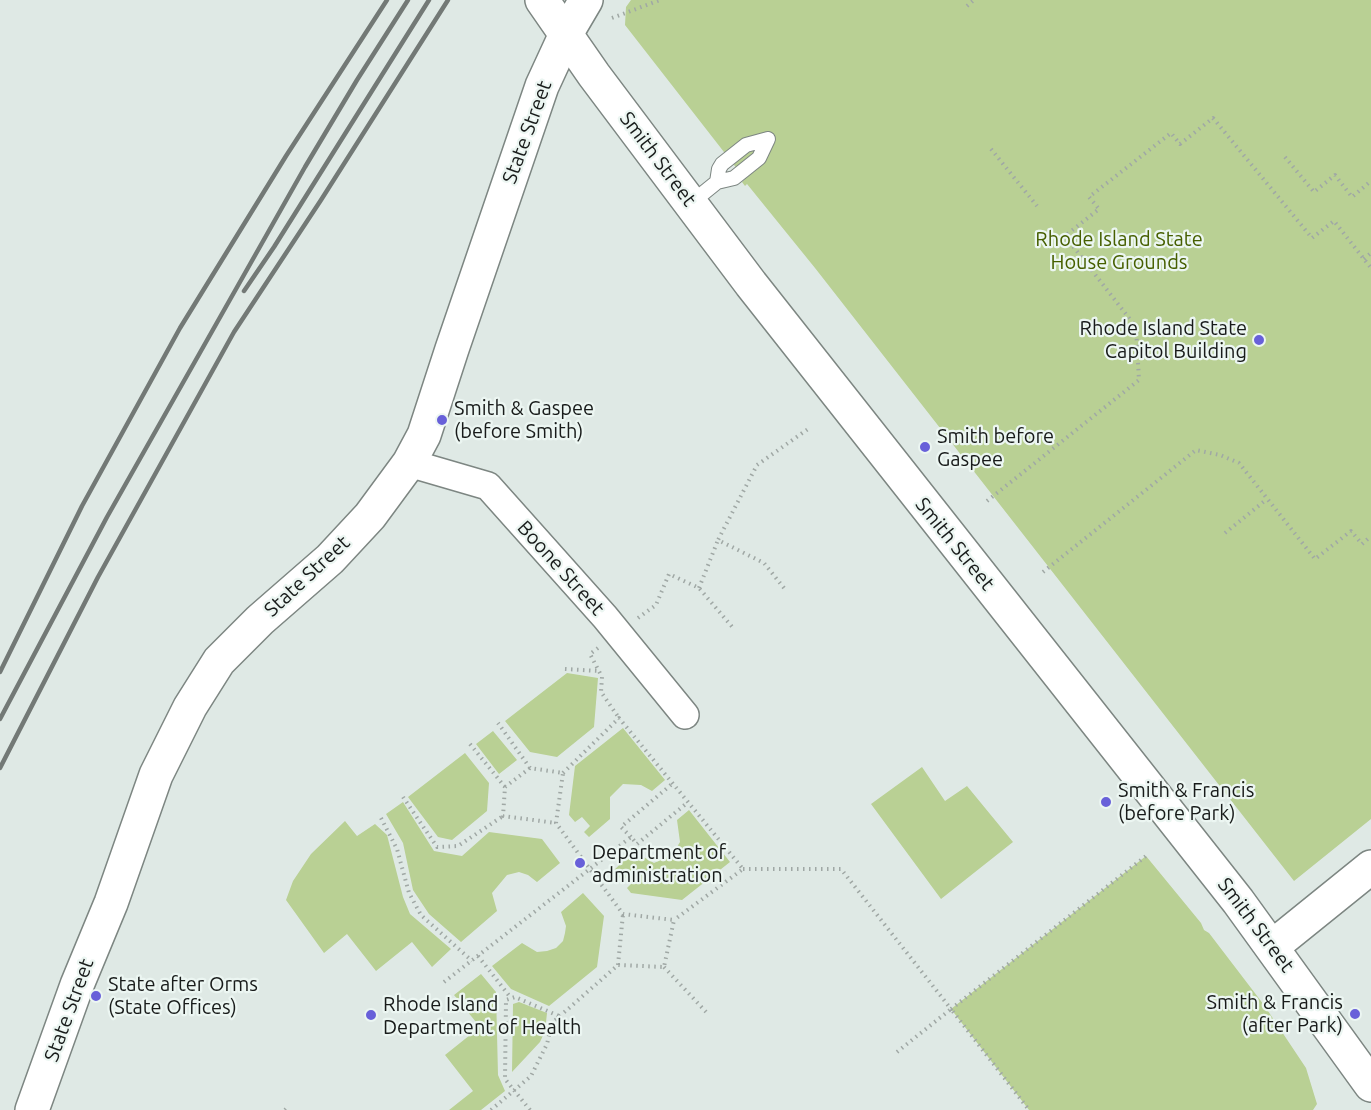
<!DOCTYPE html>
<html>
<head>
<meta charset="utf-8">
<style>
	body { margin:0 }
	canvas { display:block; background:#dfe9e5 }
</style>
</head>
<body>
<canvas width="1371" height="1110"></canvas>
<script>
const c = document.querySelector('canvas').getContext('2d');
c.lineJoin = 'round';
function fill(path, color) { c.fillStyle = color; c.fill(path, 'evenodd'); }
const poly = rows => new Path2D(rows.map(r => 'M' + r).join(''));
function strokePath(path, color, width, dash) { c.strokeStyle = color; c.lineWidth = width; c.lineCap = dash ? 'butt' : 'round'; c.setLineDash(dash || []); c.stroke(path); }
function drawText(font, color, halo, rows, align = 'center') {
  c.font = font + ' Ubuntu,sans-serif'; c.lineWidth = 4.5; c.setLineDash([]); c.textBaseline = 'middle'; c.strokeStyle = halo; c.fillStyle = color; for (const [text, x, y, turn = 0] of rows) {
    c.save(); c.translate(x, y); c.rotate((+turn || 0) * Math.PI / 180); c.textAlign = isNaN(turn) ? turn : align; if (halo) c.strokeText(text, 0, 0); c.fillText(text, 0, 0); c.restore();
  }
}
const green = poly([
	[631,0,1371,0,1371,819,1294,881,815,268,747,184,745,186,742,182,745,179,625,25,626,7],
	[567,673,598,678,594,727,557,757,530,752,505,721],
	[623,728,665,780,652,791,641,785,623,784,610,797,610,819,589,837,584,832,590,826,582,817,575,822,569,815,575,766],
	[493,731,517,760,499,774,476,744],
	[465,753,489,783,487,811,452,840,438,837,408,797],
	[922,767,945,801,967,786,1013,842,941,899,871,804],
	[403,802,434,851,462,856,489,832,542,839,560,863,537,882,528,875,519,872,507,875,492,893,497,911,461,942,429,914,413,890,403,843,386,814],
	[689,810,730,862,682,900,631,893,627,888,631,884,629,877,621,879,613,871,635,850,640,855,654,863,672,855,680,842,677,820],
	[345,821,357,836,375,824,387,835,403,897,410,914,451,949,432,967,412,942,376,971,347,934,324,953,286,900,293,881,311,854],
	[1146,856,1201,923,1204,930,1209,933,1264,1005,1306,1068,1317,1104,1313,1110,1029,1110,951,1009],
	[583,893,604,916,597,967,549,1006,511,989,492,966,522,943,537,952,547,951,556,948,563,941,565,933,566,926,561,912],
	[481,974,496,992,498,1075,505,1091,481,1110,449,1110,473,1091,445,1055,480,1027,454,995],
	[519,1002,547,1013,545,1031,540,1042,512,1072,513,1004]
]);
const path = poly([
	[967,6,974,0],
	[612,18,660,0],
	[991,149,1037,206],
	[1285,157,1314,192,1335,175,1352,197,1371,181],
	[1364,259,1371,253],
	[987,501,1139,380,1136,327,1065,236,1099,209,1089,197,1171,133,1180,144,1213,118,1312,238,1334,221,1371,268],
	[1225,533,1267,499],
	[1043,572,1196,450,1220,455,1239,463,1315,559,1351,531,1362,544,1371,536],
	[699,588,718,540],
	[784,588,764,563,718,540,757,465,808,429],
	[638,618,656,605,669,574,699,588,734,629],
	[598,648,590,654,602,677,601,692,619,718],
	[565,669,599,671],
	[470,744,505,787],
	[530,768,505,787,503,816,556,823],
	[563,773,619,718,743,869,674,920],
	[403,797,437,847,458,846,503,816],
	[381,818,397,849,409,893,421,915,472,961],
	[631,837,621,827,672,784],
	[743,869,841,869,951,1009,1146,856],
	[478,956,511,998],
	[618,965,623,914],
	[664,967,708,1014],
	[444,982,631,837,637,844,687,803],
	[897,1052,951,1009,1029,1110],
	[285,1110,286,1109],
	[491,1110,531,1076,547,1044,552,1023,618,965,664,967,674,920,623,914,556,823,563,773,530,768,498,723],
	[530,1110,505,1079,506,1000,515,997,559,1016]
]);
const lane = poly([
	[717,182,719,169,722,164,746,145,768,139],
	[691,203,717,182,734,178,759,158,768,139]
]);
const street = poly([
	[409,463,488,486,605,617,685,715]
]);
const secondary = poly([
	[1272,947,1371,867],
	[32,1110,77,985,111,903,156,775,190,707,219,661,260,620,330,559,370,516,409,463,424,435,452,349,542,86,566,34,586,0]
]);
const primary = poly([
	[542,0,594,75,751,284,1238,901,1371,1085]
]);
const rail = poly([
	[244,291,274,247,429,0],
	[0,672,82,506,180,328,286,156,387,0],
	[0,719,107,517,305,167,357,80,408,0],
	[0,768,98,577,234,332,321,200,448,0]
]);
const markers = [
	[1259,340,6,"#6860d9"],
	[442,420,6,"#6860d9"],
	[925,447,6,"#6860d9"],
	[1106,802,6,"#6860d9"],
	[580,863,6,"#6860d9"],
	[96,996,6,"#6860d9"],
	[1355,1014,6,"#6860d9"],
	[371,1015,6,"#6860d9"]
];
const streetNames = [
	["State Street",527,132,-70],
	["Smith Street",658,159,53],
	["Smith Street",955,544,51],
	["Boone Street",561,568,48],
	["State Street",307,576,-43],
	["Smith Street",1256,925,53],
	["State Street",69,1010,-70]
];
const parkNames = [
	["Rhode Island State",1119,239],
	["House Grounds",1119,262]
];
const poiNames = [
	["Rhode Island State",1247,328,"right"],
	["Capitol Building",1247,351,"right"],
	["Smith & Gaspee",454,408],
	["(before Smith)",454,431],
	["Smith before",937,436],
	["Gaspee",937,459],
	["Smith & Francis",1118,790],
	["(before Park)",1118,813],
	["Department of",592,852],
	["administration",592,875],
	["State after Orms",108,984],
	["(State Offices)",108,1007],
	["Smith & Francis",1343,1002,"right"],
	["(after Park)",1343,1025,"right"],
	["Rhode Island",383,1004],
	["Department of Health",383,1027]
];
fill(green, '#b9d094');
strokePath(lane, '#7d8682', 16);
strokePath(street, '#7d8682', 30);
strokePath(secondary, '#7d8682', 36);
strokePath(primary, '#7d8682', 36);
strokePath(path, '#a0a8a5', 4, [1.5, 4.5]);
strokePath(lane, '#fff', 14);
strokePath(street, '#fff', 27);
strokePath(secondary, '#fff', 33);
strokePath(primary, '#fff', 33);
strokePath(rail, '#737976', 4.5);
for (const [x, y, r, color] of markers) { const dot = new Path2D(); dot.arc(x, y, r, 0, 2 * Math.PI); c.fillStyle = color; c.fill(dot); strokePath(dot, '#ecf6f2', 2); }
drawText('20px', '#181b1a', '#ecf6f2', streetNames);
drawText('20px', '#465f00', '#ecf6f2', parkNames);
drawText('20px', '#181b1a', '#ecf6f2', poiNames, 'left');
</script>
</body>
</html>
